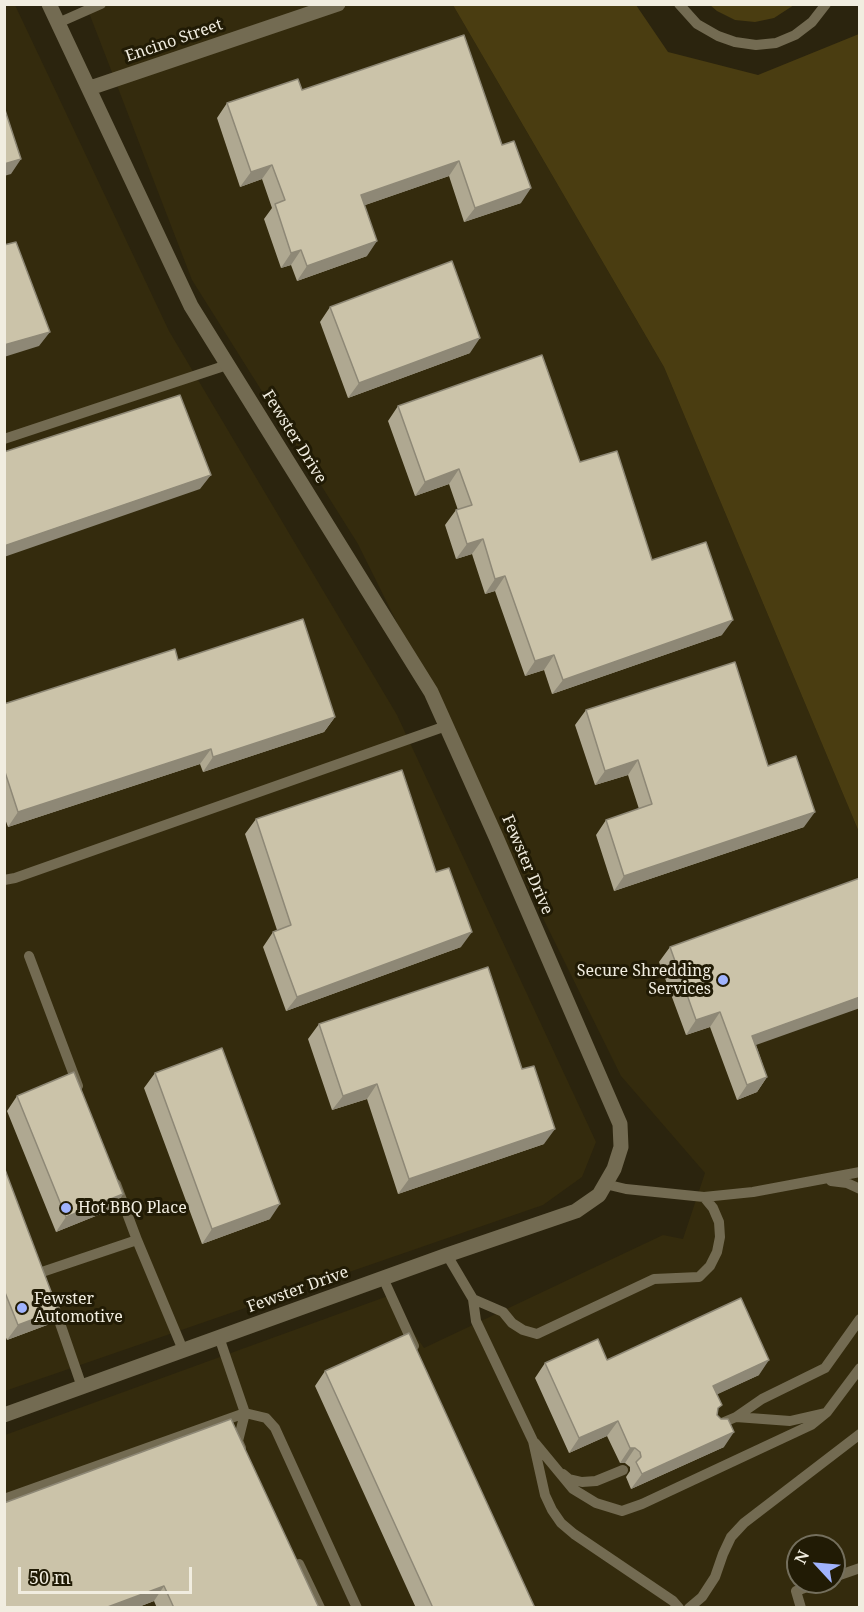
<!DOCTYPE html>
<html>
<head>
<meta charset="utf-8">
<style>
	body { margin:0 }
	#map { position:relative; width:864px; height:1612px; overflow:hidden; background:#2b240e; font-family:"Noto Serif",serif }
	canvas { display:block }
	.frame { position:absolute; inset:0; border:6px solid #f1ede0; pointer-events:none }
	.north { position:absolute; left:786px; top:1534px; width:60px; height:60px; box-sizing:border-box; background:#211b05; border:2px solid #746f5d; border-radius:50%; rotate:296deg; font-size:16px; font-weight:700; line-height:24px; text-align:center; color:#f1ede0 }
	.north::after { content:''; display:block; margin:auto; width:21px; height:27px; background:#a0b3fd; clip-path:polygon(50% 0,100% 100%,50% 72%,0 100%) }
	.scale { position:absolute; left:18px; top:1567px; width:174px; height:27px; box-sizing:border-box; border:3px solid #f1ede0; border-top:0; padding-left:8px; font-size:18px; line-height:21px; white-space:nowrap; color:#f1ede0; -webkit-text-stroke:4px #211b05; paint-order:stroke }
</style>
</head>
<body>
<div id="map">
<canvas width="864" height="1612"></canvas>
<div class="frame"></div>
<div class="north">N</div>
<div class="scale">50 m</div>
</div>
<script>
const c = document.querySelector('canvas').getContext('2d');
c.lineJoin = 'round';
function fill(path, color) { c.fillStyle = color; c.fill(path, 'evenodd'); }
const poly = rows => new Path2D(rows.map(r => 'M' + r).join(''));
function strokePath(path, color, width, dash) { c.strokeStyle = color; c.lineWidth = width; c.lineCap = dash ? 'butt' : 'round'; c.setLineDash(dash || []); c.stroke(path); }
function drawText(font, color, halo, rows, align = 'center') {
  c.font = font + ' "Noto Serif",serif'; c.lineWidth = 6; c.setLineDash([]); c.textBaseline = 'middle'; c.strokeStyle = halo; c.fillStyle = color; for (const [text, x, y, turn = 0] of rows) {
    c.save(); c.translate(x, y); c.rotate((+turn || 0) * Math.PI / 180); c.textAlign = isNaN(turn) ? turn : align; if (halo) c.strokeText(text, 0, 0); c.fillText(text, 0, 0); c.restore();
  }
}
const built = poly([
	[4,5,15,5,169,331,397,715,596,1142,582,1177,543,1205,5,1391],
	[86,5,453,5,664,367,859,832,859,1607,5,1608,5,1435,388,1296,424,1348,663,1235,683,1239,705,1173,621,1076,358,544,192,280],
	[798,1546,834,1546,834,1582,798,1582]
]);
const green = poly([
	[453,5,636,5,668,52,758,75,859,34,859,832,664,367],
	[710,5,794,5,774,18,755,22,735,20,717,11]
]);
const lane = poly([
	[679,4,697,24,718,36,735,42,756,45,776,43,795,35,812,22,826,4],
	[58,23,101,4],
	[4,439,227,365],
	[4,880,15,878,446,726],
	[29,956,78,1086],
	[831,1181,847,1183,860,1189],
	[116,1184,137,1240],
	[605,1184,626,1189,704,1197,753,1192,860,1172],
	[447,1255,473,1299,476,1321,533,1441,545,1495,552,1510,561,1523,574,1534,673,1601,679,1608],
	[42,1272,137,1240,183,1350],
	[383,1278,414,1346],
	[473,1299,503,1312,512,1323,523,1330,537,1334,654,1279,699,1277,710,1266,717,1252,720,1237,719,1222,713,1208,704,1197],
	[52,1300,82,1387],
	[219,1337,245,1413,238,1441,241,1448],
	[736,1417,790,1421,825,1413],
	[717,1425,736,1417,762,1399,825,1368,860,1319],
	[535,1443,573,1489,596,1503,622,1511,642,1504,811,1425,827,1412,860,1368],
	[563,1474,569,1479,582,1482,596,1481,623,1470],
	[4,1499,245,1413,266,1418,275,1428,357,1608],
	[299,1564,320,1608],
	[834,1577,860,1568],
	[689,1608,702,1597,715,1577,723,1554,731,1537,744,1523,860,1434],
	[801,1608,796,1591,821,1582]
]);
const street = poly([
	[90,88,338,4],
	[4,1415,447,1255,576,1211,599,1195,614,1169,621,1147,620,1124,496,837,431,692,191,306,49,4]
]);
const wall = poly([
	[464,35,521,203,464,222,449,176,365,205,367,256,297,281,291,265,281,268,264,219,272,208,262,179,240,187,217,118,227,103,302,90],
	[330,307,470,353,348,398,320,322],
	[398,406,580,462,652,560,722,635,552,694,544,670,525,676,495,591,485,594,472,554,456,559,445,525,456,510,458,510,449,484,415,496,388,421],
	[178,660,335,717,324,732,203,772,200,764,8,827,4,816,4,704],
	[586,710,768,766,804,827,614,891,596,835,606,820,639,809,628,775,595,785,575,725],
	[256,819,461,947,286,1011,263,947,273,932,277,930,245,834],
	[670,947,756,1045,767,1077,757,1092,737,1100,710,1027,686,1035,659,962],
	[319,1024,544,1144,398,1194,367,1099,332,1110,308,1039],
	[155,1073,270,1219,202,1244,144,1088],
	[17,1096,123,1194,113,1209,56,1232,7,1111],
	[4,1167,58,1310,47,1325,7,1340,4,1333],
	[607,1360,759,1375,717,1394,717,1415,724,1447,631,1489,626,1477,630,1471,630,1467,625,1463,620,1463,607,1436,569,1453,535,1378,545,1363],
	[325,1371,535,1608,416,1608,315,1386],
	[4,1503,319,1608,157,1608,154,1601,136,1608,4,1608]
]);
const shadedWall = poly([
	[21,159,11,174,4,176,4,164],
	[459,161,449,176,351,210,361,195],
	[272,165,262,179,240,187,251,172],
	[531,188,521,203,464,222,475,208],
	[377,241,367,256,297,281,307,266],
	[301,250,291,265,281,268,291,253],
	[50,332,39,346,4,357,4,345],
	[480,338,470,353,348,398,359,383],
	[459,469,449,484,415,496,425,482],
	[211,475,200,489,4,557,4,546],
	[483,539,472,554,456,559,467,544],
	[505,576,495,591,485,594,495,579],
	[733,620,722,635,552,694,563,680],
	[554,655,544,670,525,676,535,661],
	[335,717,324,732,203,772,213,757],
	[211,749,200,764,8,827,18,812],
	[638,760,628,775,595,785,605,771],
	[815,812,804,827,614,891,624,876],
	[472,932,461,947,286,1011,297,997],
	[860,997,860,1008,742,1050,752,1036],
	[720,1012,710,1027,686,1035,696,1020],
	[767,1077,757,1092,737,1100,747,1085],
	[377,1084,367,1099,332,1110,343,1096],
	[555,1129,544,1144,398,1194,409,1179],
	[123,1194,113,1209,56,1232,66,1217],
	[280,1204,270,1219,202,1244,212,1229],
	[58,1310,47,1325,7,1340,18,1325],
	[769,1360,759,1375,703,1401,713,1386],
	[618,1421,607,1436,569,1453,579,1438],
	[734,1432,724,1447,631,1489,642,1474],
	[630,1448,635,1448,625,1463,620,1463],
	[164,1586,154,1601,136,1608,105,1608]
]);
const building = poly([
	[464,35,502,145,514,141,531,188,475,208,459,161,361,195,377,241,307,266,301,250,291,253,275,204,285,200,272,165,251,172,227,103,298,79,302,90,464,35],
	[4,107,21,159,4,164,4,107],
	[16,242,50,332,4,345,4,245,16,242],
	[452,261,480,338,359,383,330,307,452,261],
	[542,355,580,462,617,451,652,560,706,542,733,620,563,680,554,655,535,661,505,576,495,579,483,539,467,544,456,510,472,505,459,469,425,482,398,406,542,355],
	[180,395,211,475,4,546,4,452,180,395],
	[303,619,335,717,213,757,211,749,18,812,4,769,4,704,175,649,178,660,303,619],
	[735,662,768,766,796,756,815,812,624,876,606,820,652,804,638,760,605,771,586,710,735,662],
	[402,770,436,872,449,868,472,932,297,997,273,932,291,925,256,819,402,770],
	[860,878,860,997,752,1036,767,1077,747,1085,720,1012,696,1020,670,947,860,878],
	[488,967,522,1069,534,1066,555,1129,409,1179,377,1084,343,1096,319,1024,488,967],
	[222,1048,280,1204,212,1229,155,1073,222,1048],
	[74,1072,123,1194,66,1217,17,1096,74,1072],
	[4,1167,58,1310,18,1325,4,1290,4,1167],
	[741,1298,769,1360,713,1386,722,1405,718,1408,717,1415,721,1419,728,1419,734,1432,642,1474,636,1462,641,1457,640,1452,635,1448,630,1448,618,1421,579,1438,545,1363,598,1339,607,1360,741,1298],
	[409,1333,535,1608,433,1608,325,1371,409,1333],
	[231,1419,319,1608,174,1608,164,1586,105,1608,4,1608,4,1503,231,1419]
]);
const markers = [
	[723,980,6,"#a0b3fd"],
	[66,1208,6,"#a0b3fd"],
	[22,1308,6,"#a0b3fd"]
];
const streetNames = [
	["Encino Street",174,41,-19],
	["Fewster Drive",294,437,58],
	["Fewster Drive",527,865,67],
	["Fewster Drive",298,1290,-20]
];
const poiNames = [
	["Secure Shredding",711,971,"right"],
	["Services",711,989,"right"],
	["Hot BBQ Place",78,1208],
	["Fewster",34,1299],
	["Automotive",34,1317]
];
fill(built, '#342b0d');
fill(green, '#4a3d11');
strokePath(lane, '#736b52', 10);
strokePath(street, '#736b52', 15);
fill(wall, '#afa891');
fill(shadedWall, '#8e8876');
fill(building, '#cbc3a9');
strokePath(building, '#8e8876', 1.5);
for (const [x, y, r, color] of markers) { const dot = new Path2D(); dot.arc(x, y, r, 0, 2 * Math.PI); c.fillStyle = color; c.fill(dot); strokePath(dot, '#211b05', 2); }
drawText('16px', '#f1ede0', '#211b05', streetNames);
drawText('16px', '#f1ede0', '#211b05', poiNames, 'left');
</script>
</body>
</html>
